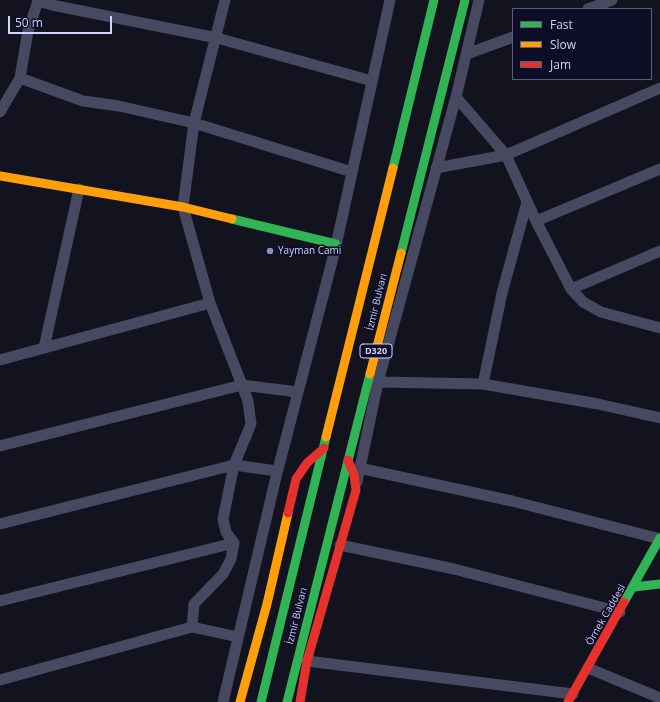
<!DOCTYPE html>
<html>
<head>
<meta charset="utf-8">
<style>
	body { margin:0 }
	#map { position:relative; width:660px; height:702px; overflow:hidden; background:#13131f; font-family:"Open Sans",sans-serif }
	canvas { display:block }
	.legend { position:absolute; left:512px; top:8px; width:140px; height:72px; box-sizing:border-box; background:#0d0d25; border:1px solid #5b5d7c; margin:0; padding:5px 7px; list-style:none; font-size:12px; color:#d1d4ff }
	.legend li { display:flex; align-items:center; gap:8px; height:20px }
	.legend b { width:20px; border:1px solid #5b5d7c }
	.scale { position:absolute; left:8px; top:16px; width:104px; height:18px; box-sizing:border-box; border:2px solid #d1d4ff; border-top:0; padding-left:5px; font-size:12px; line-height:14px; white-space:nowrap; color:#d1d4ff; -webkit-text-stroke:3px #0d0d25; paint-order:stroke }
</style>
</head>
<body>
<div id="map">
<canvas width="660" height="702"></canvas>
<ul class="legend">
<li><b style="height:5px;background:#30b455"></b>Fast</li>
<li><b style="height:5px;background:#ff9f0a"></b>Slow</li>
<li><b style="height:5px;background:#e5322d"></b>Jam</li>
</ul>
<div class="scale">50 m</div>
</div>
<script>
const c = document.querySelector('canvas').getContext('2d');
c.lineJoin = 'round';
const poly = rows => new Path2D(rows.map(r => 'M' + r).join(''));
function strokePath(path, color, width, dash) { c.strokeStyle = color; c.lineWidth = width; c.lineCap = dash ? 'butt' : 'round'; c.setLineDash(dash || []); c.stroke(path); }
function drawText(font, color, halo, rows, align = 'center') {
  c.font = font + ' "Open Sans",sans-serif'; c.lineWidth = 3.5; c.setLineDash([]); c.textBaseline = 'middle'; c.strokeStyle = halo; c.fillStyle = color; for (const [text, x, y, turn = 0] of rows) {
    c.save(); c.translate(x, y); c.rotate((+turn || 0) * Math.PI / 180); c.textAlign = isNaN(turn) ? turn : align; if (halo) c.strokeText(text, 0, 0); c.fillText(text, 0, 0); c.restore();
  }
}
const street = poly([
	[588,9,612,0],
	[467,54,513,37],
	[20,78,83,101,119,106,194,123,352,172],
	[456,97,506,155,536,221,571,289,583,302,601,312,660,328],
	[0,112,20,78,28,31,38,1,52,5,217,38,372,81],
	[436,168,506,155,660,88],
	[536,221,660,169],
	[571,289,660,251],
	[44,348,79,189],
	[0,360,210,303],
	[378,382,483,384,598,404,660,418],
	[483,384,502,293,527,202],
	[0,446,242,385,298,392],
	[359,468,512,501,660,539],
	[357,482,378,382,456,97,479,0],
	[0,524,234,465,277,471],
	[340,545,454,569,620,612],
	[0,601,234,543],
	[192,627,194,604,223,574,231,559,234,543,226,532,223,519,234,465,251,424,248,401,242,385,210,303,183,207,194,123,225,0],
	[307,661,573,694],
	[588,668,660,698],
	[0,680,192,627,238,637],
	[223,702,276,477,335,250,390,0]
]);
const fast = poly([
	[393,168,434,0],
	[232,219,336,244],
	[401,253,465,0],
	[634,587,660,584],
	[624,602,660,538],
	[261,702,326,437],
	[287,702,370,374]
]);
const slow = poly([
	[0,176,183,207,232,219],
	[370,374,401,253],
	[326,437,393,168],
	[240,702,267,604,288,513]
]);
const jam = poly([
	[288,513,296,479,307,463,324,448],
	[300,702,307,661,356,490,354,475,348,460],
	[568,702,624,602]
]);
const markers = [
	[270,251,4,"#8e90b1"]
];
const shields = [
	[376,351,32]
];
const shieldNames = [
	["D320",376,351]
];
const poiNames = [
	["Yayman Cami",278,251]
];
const streetNames = [
	["İzmir Bulvarı",377,302,-76],
	["Örnek Caddesi",606,615,-60],
	["İzmir Bulvarı",297,616,-76]
];
strokePath(street, '#464960', 11);
strokePath(fast, '#30b455', 9);
strokePath(slow, '#ff9f0a', 9);
strokePath(jam, '#e5322d', 9);
for (const [x, y, r, color] of markers) { const dot = new Path2D(); dot.arc(x, y, r, 0, 2 * Math.PI); c.fillStyle = color; c.fill(dot); strokePath(dot, '#0d0d25', 1.5); }
for (const [x, y, w] of shields) { const box = new Path2D(); box.roundRect(x - w / 2, y - 7, w, 14, 3); c.fillStyle = '#0d0d25'; c.fill(box); strokePath(box, '#d1d4ff', 1); }
drawText('bold 9px', '#d1d4ff', null, shieldNames);
drawText('10px', '#d1d4ff', '#0d0d25', poiNames, 'left');
drawText('10px', '#d1d4ff', '#0d0d25', streetNames);
</script>
</body>
</html>
